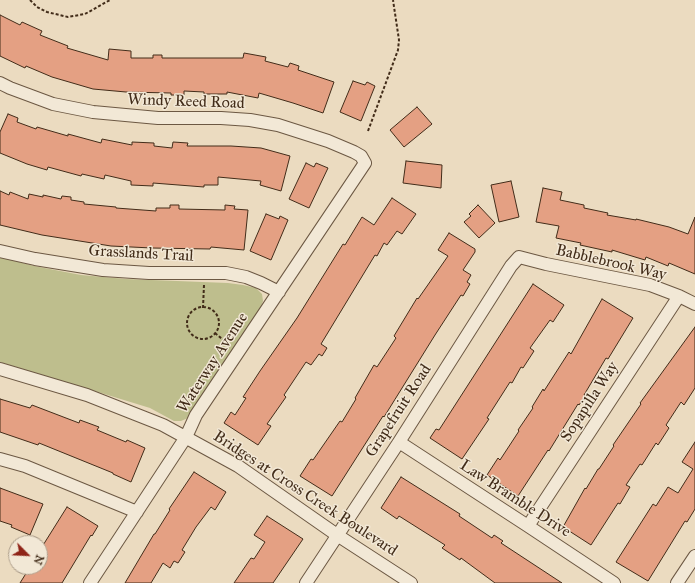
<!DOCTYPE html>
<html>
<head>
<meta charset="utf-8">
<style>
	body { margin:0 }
	#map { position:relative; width:695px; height:583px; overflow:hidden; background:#ebdbc0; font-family:"IM FELL Great Primer",serif }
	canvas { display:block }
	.north { position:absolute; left:8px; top:535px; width:40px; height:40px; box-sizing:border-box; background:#f2e8d6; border:1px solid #ac9d8a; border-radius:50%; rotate:114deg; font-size:11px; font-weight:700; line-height:16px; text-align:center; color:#422c19 }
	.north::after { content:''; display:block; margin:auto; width:14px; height:18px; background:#8f2418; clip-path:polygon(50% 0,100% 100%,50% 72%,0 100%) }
</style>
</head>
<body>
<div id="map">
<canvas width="695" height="583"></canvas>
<div class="north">N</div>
</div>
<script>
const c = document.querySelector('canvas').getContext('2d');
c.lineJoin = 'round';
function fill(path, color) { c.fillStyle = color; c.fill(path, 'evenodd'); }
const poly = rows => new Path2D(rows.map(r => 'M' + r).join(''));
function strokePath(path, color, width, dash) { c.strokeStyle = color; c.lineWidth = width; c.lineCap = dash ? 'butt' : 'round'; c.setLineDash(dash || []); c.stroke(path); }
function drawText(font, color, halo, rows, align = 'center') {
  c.font = font + ' "IM FELL Great Primer",serif'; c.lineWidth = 3; c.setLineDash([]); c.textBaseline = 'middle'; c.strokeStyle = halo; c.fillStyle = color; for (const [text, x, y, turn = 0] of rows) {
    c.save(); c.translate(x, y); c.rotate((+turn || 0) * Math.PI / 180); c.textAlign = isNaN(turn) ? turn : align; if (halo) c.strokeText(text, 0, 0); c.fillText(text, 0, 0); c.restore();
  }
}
const green = poly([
	[0,257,34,266,81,275,126,279,228,283,243,285,256,288,262,294,263,301,261,307,188,418,181,421,174,421,150,408,0,362]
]);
const building = poly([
	[0,15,20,25,22,22,42,31,40,35,68,46,67,48,108,60,109,49,131,51,131,58,153,58,153,55,162,55,162,58,243,58,244,53,266,57,265,61,288,67,290,63,299,66,298,70,334,82,323,113,293,103,259,93,258,98,227,92,227,94,204,94,204,92,184,91,184,95,171,95,171,93,126,92,93,89,52,77,26,66,25,68,0,56,0,15],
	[353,81,365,85,367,82,375,86,361,121,340,112,353,81],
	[417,107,432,124,404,147,390,130,417,107],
	[8,114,18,118,17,122,36,129,37,127,68,136,68,134,101,143,102,139,132,145,132,142,154,143,154,146,172,148,173,142,188,143,187,146,231,146,261,148,290,156,281,191,260,185,261,181,218,177,218,185,204,185,204,187,153,183,153,186,131,185,131,181,105,175,104,179,82,174,81,176,48,167,47,170,27,164,0,153,0,132,8,114],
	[406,161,442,165,441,188,403,183,406,161],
	[306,163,314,167,316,163,328,168,309,208,289,199,306,163],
	[511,181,519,217,499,222,491,185,511,181],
	[543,188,562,192,560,200,584,205,584,208,608,213,607,215,636,220,636,219,669,227,688,234,695,217,695,274,669,263,668,266,646,257,645,260,612,250,612,252,580,245,581,243,556,238,559,226,536,222,543,188],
	[0,191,9,195,10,192,28,199,29,194,43,197,43,195,61,199,62,196,71,197,71,200,84,202,84,204,116,207,116,208,156,211,156,208,170,208,170,205,179,205,179,209,225,210,225,205,235,206,234,209,248,210,244,250,211,247,210,249,152,248,111,246,42,235,0,225,0,191],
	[392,198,416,214,402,234,397,231,387,245,384,243,377,256,375,255,321,344,327,348,322,356,319,354,311,365,306,362,284,395,286,397,267,424,271,426,258,445,224,423,231,412,235,415,246,398,243,397,260,371,297,318,343,244,345,245,362,217,374,225,392,198],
	[478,205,495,223,479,238,464,222,471,216,469,214,478,205],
	[266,214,279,219,280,216,288,220,271,260,250,251,266,214],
	[449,233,475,249,475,252,463,270,471,275,467,282,470,284,463,296,461,295,435,335,384,417,383,416,332,496,300,476,311,459,313,460,340,421,342,422,356,399,355,398,374,365,377,367,396,338,394,336,417,298,418,299,448,256,438,250,449,233],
	[533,284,564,305,553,322,550,320,530,348,534,351,523,368,521,367,512,383,510,382,487,418,489,419,462,459,430,438,436,429,439,430,533,284],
	[602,299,633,318,608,359,606,358,584,395,585,396,579,405,578,404,549,451,548,450,518,496,487,475,498,458,500,460,519,431,518,430,533,408,532,407,543,389,544,391,569,352,571,354,602,299],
	[695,327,695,388,684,405,681,402,666,425,669,428,658,445,656,443,642,465,640,464,626,485,630,487,620,504,618,503,591,545,563,527,585,488,586,489,598,469,599,469,614,446,613,445,641,404,640,403,695,327],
	[0,399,30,408,32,405,79,423,80,420,99,427,97,430,126,442,127,440,145,448,131,482,113,474,113,473,39,443,38,445,0,432,0,399],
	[695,442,695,509,687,522,685,521,648,581,616,562,653,504,656,506,668,487,678,493,693,469,682,462,695,442],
	[194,472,226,492,215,510,211,507,196,527,182,550,185,552,178,563,174,561,170,568,163,563,151,583,125,583,154,534,155,534,170,510,169,509,194,472],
	[401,477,460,514,459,516,492,538,494,535,503,541,501,543,562,583,495,583,461,558,460,560,442,548,445,545,399,516,397,519,381,508,401,477],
	[0,488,43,504,30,535,11,527,12,525,0,521,0,488],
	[67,507,98,526,92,536,91,535,62,583,20,583,30,567,40,567,40,550,67,507],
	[267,516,303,539,273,583,234,583,251,558,254,559,265,542,254,535,267,516]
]);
const path = poly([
	[30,0,37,7,47,12,68,17,85,14,110,0],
	[368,131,398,50,399,40,393,0],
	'187 323a16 16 0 1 1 32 0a16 16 0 1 1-32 0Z',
	[203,308,204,285],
	[215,333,227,343]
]);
const street = poly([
	[0,83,10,88,53,104,93,112,158,118,221,118,250,120,278,125,328,141,354,152,361,156,365,163,196,415,186,437,90,583],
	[0,251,35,259,103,270,149,273,226,273,246,277,261,283,279,292],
	[0,369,87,395,163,425,238,466,337,535,411,583],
	[399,442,528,526,614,583],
	[0,459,25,466,137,512],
	[528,526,679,296],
	[306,583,399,442,511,266,519,257,546,264,650,285,679,296,695,304],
	[677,583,695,556]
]);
const streetNames = [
	["Windy Reed Road",186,102,2],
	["Grasslands Trail",141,254,3],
	["Babblebrook Way",611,263,13],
	["Waterway Avenue",213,363,-57],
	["Sopapilla Way",590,402,-57],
	["Grapefruit Road",399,411,-57],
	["Bridges at Cross Creek Boulevard",305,494,33],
	["Law Bramble Drive",515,499,33]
];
fill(green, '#bebe8d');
fill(building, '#e4a083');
strokePath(building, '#422c19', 1);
strokePath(street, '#6c5843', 14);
strokePath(path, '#422c19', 2, [3, 2]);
strokePath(street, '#f2e8d6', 12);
drawText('16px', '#422c19', '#f2e8d6', streetNames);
</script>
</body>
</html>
